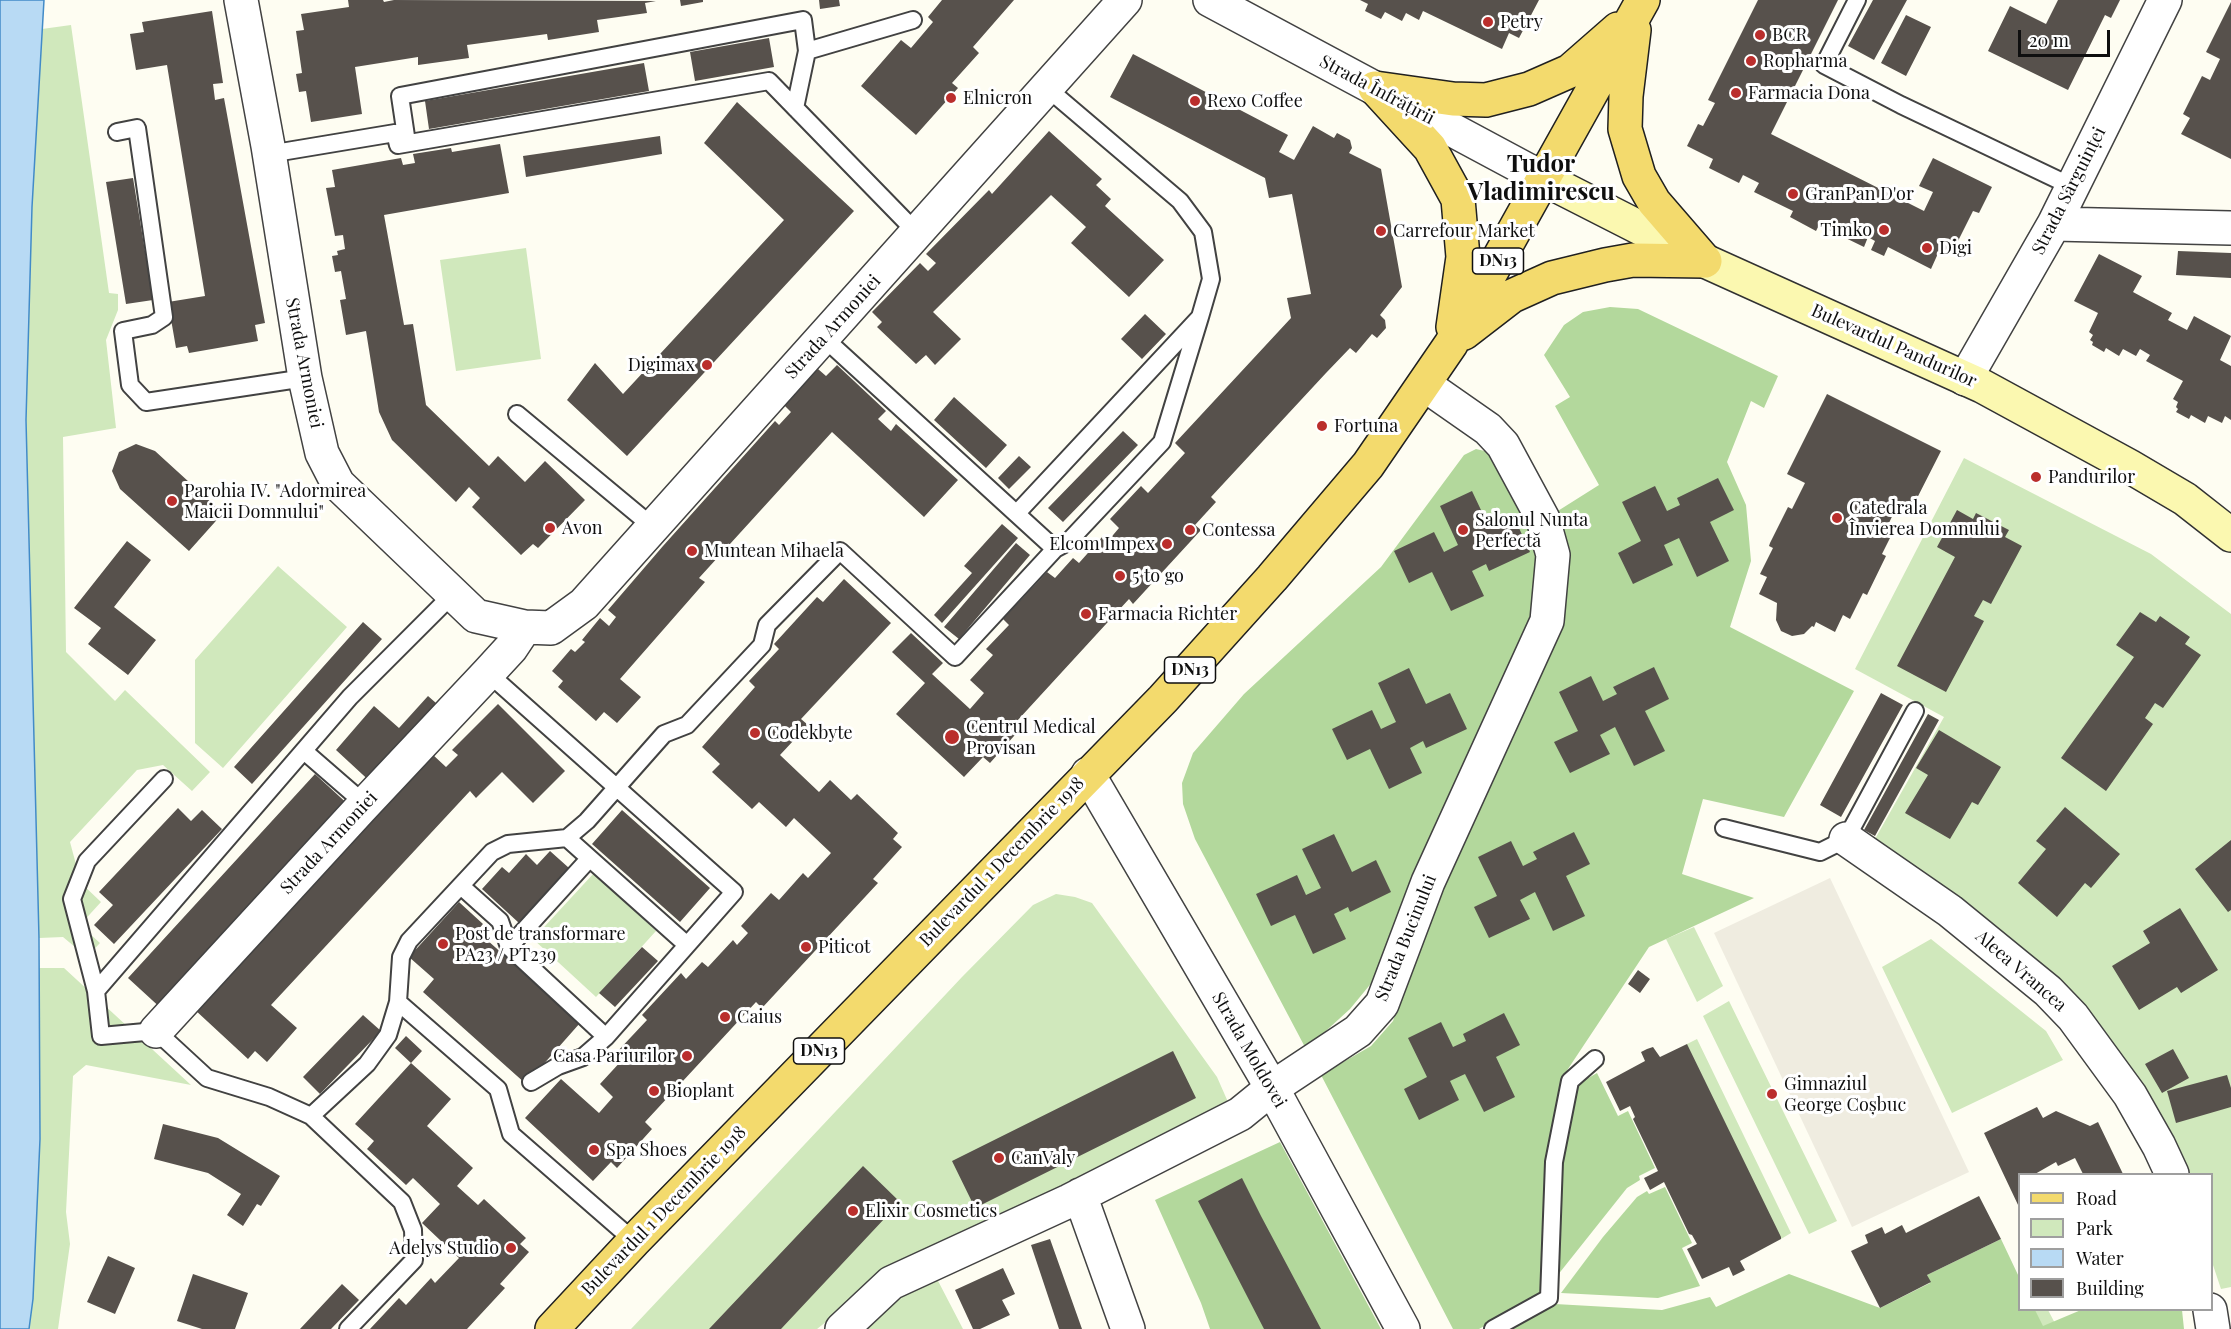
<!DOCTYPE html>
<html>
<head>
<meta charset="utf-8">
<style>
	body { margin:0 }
	#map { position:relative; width:2231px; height:1329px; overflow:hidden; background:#fefdf2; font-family:"Playfair Display",serif }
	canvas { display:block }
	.legend { position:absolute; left:2018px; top:1173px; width:195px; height:138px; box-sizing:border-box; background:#fff; border:2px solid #9f9f9f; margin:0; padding:8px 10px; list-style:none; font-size:18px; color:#0f0f0f }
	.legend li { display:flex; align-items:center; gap:12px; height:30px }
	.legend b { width:30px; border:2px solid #9f9f9f }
	.scale { position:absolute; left:2018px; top:30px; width:92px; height:27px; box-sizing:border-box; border:3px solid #0f0f0f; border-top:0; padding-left:8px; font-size:18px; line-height:21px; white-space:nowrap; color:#0f0f0f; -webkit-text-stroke:4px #fff; paint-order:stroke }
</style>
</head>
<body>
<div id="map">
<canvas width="2231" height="1329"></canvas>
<ul class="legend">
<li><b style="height:8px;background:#f3da6d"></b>Road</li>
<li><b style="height:16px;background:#d0e8bc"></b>Park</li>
<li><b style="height:16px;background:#b8daf4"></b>Water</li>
<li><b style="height:16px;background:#57514c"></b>Building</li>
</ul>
<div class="scale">20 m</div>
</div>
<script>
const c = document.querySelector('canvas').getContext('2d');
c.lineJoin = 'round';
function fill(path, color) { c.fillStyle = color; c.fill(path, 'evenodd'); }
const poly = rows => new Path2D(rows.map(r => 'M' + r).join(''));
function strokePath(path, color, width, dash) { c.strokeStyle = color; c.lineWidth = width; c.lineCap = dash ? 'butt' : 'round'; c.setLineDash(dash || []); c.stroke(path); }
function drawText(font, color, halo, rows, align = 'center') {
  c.font = font + ' "Playfair Display",serif'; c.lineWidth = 6; c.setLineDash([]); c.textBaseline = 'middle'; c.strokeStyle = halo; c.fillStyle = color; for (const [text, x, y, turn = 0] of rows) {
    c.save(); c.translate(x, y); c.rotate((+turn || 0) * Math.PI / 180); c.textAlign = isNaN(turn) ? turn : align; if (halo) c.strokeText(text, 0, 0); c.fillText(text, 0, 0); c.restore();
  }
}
const green = poly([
	[71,25,109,293,118,294,118,310,106,340,116,428,63,437,66,652,115,701,125,690,210,772,192,791,163,765,137,770,70,842,81,883,101,902,80,925,100,943,87,957,63,937,39,938,26,420,32,207,42,29],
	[526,248,541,359,456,371,440,260],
	[1964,458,2151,554,2231,614,2231,1287,2221,1289,2212,1262,2212,1174,2183,1174,2058,978,1962,898,1875,839,1944,717,1855,669],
	[278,566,347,627,223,768,195,743,195,660],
	[594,873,656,931,596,997,533,939],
	[1056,894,1075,897,1092,903,1217,1077,1228,1102,875,1283,817,1329,631,1329,962,977,1033,905],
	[1694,927,1723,986,1697,1002,1666,939],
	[1931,939,2046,1031,2063,1060,1952,1113,1882,967],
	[39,968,64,968,191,1085,86,1065,73,1076,66,1212,70,1244,58,1329,29,1329,33,1299,40,1139],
	[1729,1001,1837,1221,1809,1234,1703,1016],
	[1697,1039,1791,1233,1781,1239,1687,1045,1687,1044],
	[936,1277,963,1329,868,1329,895,1298],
	[2020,1310,2048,1310,2058,1329,2003,1329]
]);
const forest = poly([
	[1610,307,1638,309,1778,376,1764,408,1751,401,1727,462,1746,505,1751,561,1730,627,1854,691,1784,817,1703,799,1682,874,1754,898,1649,947,1564,1075,1545,1166,1541,1294,1479,1329,1453,1329,1321,1075,1371,1046,1393,1021,1434,896,1559,624,1553,514,1599,485,1555,406,1570,397,1544,355,1564,325,1583,312],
	[1476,449,1489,452,1531,524,1541,556,1534,619,1378,975,1350,1009,1306,1049,1195,839,1183,804,1182,783,1193,753,1244,694,1381,567,1464,455],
	[1597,1073,1618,1116,1628,1111,1655,1168,1639,1176,1640,1180,1627,1188,1557,1276,1562,1158,1578,1084],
	[1280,1142,1381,1329,1210,1329,1201,1303,1155,1200],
	[1665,1187,1692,1243,1682,1248,1700,1286,1658,1298,1561,1293,1603,1237,1637,1197,1647,1191,1649,1194],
	[2001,1239,2019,1277,2020,1310,2035,1310,2043,1326,2081,1310,2182,1310,2184,1329,1509,1329,1555,1304,1662,1310,1710,1297,1716,1307,1789,1274,1880,1308,1930,1283,1927,1275]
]);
const plaza = poly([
	[1830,878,1969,1172,1852,1227,1714,933]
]);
const water = poly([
	[0,0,44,0,32,207,26,420,39,938,40,1139,33,1299,29,1329,0,1329,0,0]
]);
const building = poly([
	[348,0,383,0,384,2,394,0,656,1,645,3,647,13,597,20,599,32,548,40,547,34,467,45,469,58,418,65,418,57,355,67,362,114,311,122,306,91,299,92,296,74,302,73,296,31,304,30,301,14,349,7],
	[680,0,703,0,703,2,681,6],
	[819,0,839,0,840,6,820,9],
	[942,0,1014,0,973,47,979,53,952,83,958,88,916,135,861,86,901,40,911,48,933,22,928,17],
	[1360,0,1539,0,1519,38,1509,33,1502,49,1423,11,1419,20,1406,13,1402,21,1385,12,1381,19,1365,11,1368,4],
	[1758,0,1838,0,1771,134,1924,211,1933,192,1919,186,1933,158,1992,187,1979,213,1973,211,1951,255,1940,249,1931,269,1888,247,1884,256,1871,250,1875,241,1868,237,1864,247,1819,225,1816,231,1790,217,1793,211,1754,192,1759,183,1743,175,1739,183,1709,168,1713,159,1687,146,1698,124,1703,126,1715,103,1708,100],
	[1873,0,1907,0,1874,60,1848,46],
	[2058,0,2120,0,2111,18,2105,15,2068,90,1988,51,2010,6,2046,24],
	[2231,2,2231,159,2181,134,2190,118,2183,114,2202,76,2210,80,2220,59,2206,52],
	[212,11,223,83,213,84,215,100,224,98,265,323,255,325,258,341,189,353,187,346,176,348,168,302,205,296,167,65,136,70,130,34,144,32,142,22],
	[1906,15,1931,27,1906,76,1881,63],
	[769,38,774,67,695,81,690,52],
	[1133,54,1288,135,1279,152,1294,160,1313,126,1334,138,1337,133,1350,140,1352,148,1349,153,1381,169,1402,287,1380,315,1385,320,1386,328,1377,338,1372,334,1356,353,1350,348,1326,373,1211,497,1216,502,1195,525,1201,530,1133,604,1129,599,1017,721,1022,727,990,763,983,757,964,777,896,714,925,683,892,652,911,633,943,663,932,674,970,709,984,693,970,680,993,655,986,649,1009,625,1003,619,1047,572,1055,578,1073,558,1079,563,1103,536,1108,541,1119,528,1110,519,1141,486,1148,493,1185,453,1175,443,1291,318,1287,298,1311,294,1292,194,1269,198,1265,178,1110,97],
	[644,63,649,91,429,129,425,101],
	[737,102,854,211,627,456,567,400,595,363,623,394,784,220,704,143],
	[1049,131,1102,179,1096,185,1111,199,1105,206,1164,260,1129,297,1071,243,1086,227,1051,195,933,312,961,339,935,365,926,355,916,364,877,327,882,322,872,312,920,263,928,271,936,263,926,254,989,190,992,194],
	[660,136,662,154,526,177,523,156],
	[500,144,509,193,384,215,404,325,413,324,426,405,489,466,498,456,525,482,545,461,585,500,538,548,533,544,521,555,472,507,480,498,469,487,456,502,392,440,379,412,366,331,346,335,340,300,346,299,341,271,335,272,332,256,338,255,337,251,345,249,343,235,335,236,326,188,335,187,332,170,401,158,403,165,415,163,413,154,451,148,452,152],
	[133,178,153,300,126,304,106,182],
	[2178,251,2231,253,2231,278,2176,275],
	[2099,254,2142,276,2133,292,2172,313,2168,320,2187,330,2194,316,2231,336,2220,360,2231,366,2231,420,2225,416,2222,423,2208,416,2205,423,2191,415,2189,419,2176,412,2178,409,2176,407,2178,402,2173,399,2183,381,2146,361,2150,355,2140,349,2136,356,2123,349,2119,356,2106,348,2104,352,2092,345,2093,342,2090,340,2093,335,2089,332,2098,313,2074,301],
	[1145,314,1166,334,1142,359,1121,339],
	[837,365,886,411,878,419,891,431,896,424,958,480,924,517,832,432,699,578,705,582,620,679,641,697,617,723,604,712,596,721,558,687,563,681,552,671,571,649,575,652,585,642,582,640,600,618,609,626,616,617,608,610,663,546,775,421,779,425,791,412,784,405,818,369,826,376],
	[1827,394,1941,451,1911,510,1898,504,1888,525,1895,528,1882,554,1886,556,1867,595,1863,593,1850,619,1843,615,1835,632,1816,622,1814,627,1812,626,1804,634,1792,636,1781,631,1776,620,1777,603,1759,594,1767,577,1760,574,1773,548,1769,546,1770,543,1788,507,1792,509,1805,483,1787,474],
	[954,397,1007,445,986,468,934,420],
	[1123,431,1138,445,1063,522,1048,508],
	[136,444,155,451,223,513,189,551,120,489,112,471,119,452],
	[1019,456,1031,467,1009,489,998,478],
	[1718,478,1734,510,1710,522,1729,561,1697,577,1679,538,1664,545,1673,565,1633,584,1618,553,1641,541,1622,502,1655,486,1667,511,1680,505,1677,498],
	[1472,491,1489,527,1513,515,1530,552,1489,571,1486,564,1472,571,1484,596,1451,611,1432,572,1409,583,1394,551,1434,532,1444,552,1458,545,1440,506],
	[1957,510,1973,519,1976,513,2009,530,2005,537,2022,546,1991,604,1983,600,1974,616,1984,621,1946,692,1897,666,1955,557,1937,547],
	[1002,524,1018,538,942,623,934,615,972,573,964,566],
	[127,541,151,560,114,607,156,640,128,675,88,644,101,628,74,608],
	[1016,543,1030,555,959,639,944,627],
	[844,579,891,623,801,719,808,725,780,755,819,792,830,780,851,800,857,794,898,833,893,839,902,847,873,879,878,883,762,1008,756,1002,645,1122,652,1129,617,1168,611,1162,593,1181,525,1118,561,1079,599,1113,613,1097,600,1084,623,1059,616,1053,647,1020,642,1015,681,973,686,979,702,962,708,967,733,940,737,945,748,933,741,926,771,893,779,900,803,873,808,878,831,853,794,818,786,827,759,802,752,809,712,772,720,764,702,747,755,687,749,681,779,649,774,644,817,597,823,602],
	[2140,612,2156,622,2160,616,2190,637,2185,644,2201,655,2163,708,2155,703,2145,718,2153,724,2106,791,2061,758,2134,657,2116,645],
	[363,622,382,639,252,784,234,767],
	[1654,667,1669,699,1645,711,1665,751,1634,766,1615,727,1600,735,1610,754,1570,773,1554,742,1578,731,1559,692,1591,676,1603,701,1617,694,1613,687],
	[1409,668,1426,704,1450,693,1467,729,1426,748,1423,741,1410,748,1422,773,1389,789,1370,749,1347,760,1332,729,1372,710,1381,729,1396,722,1378,683],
	[1881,693,1903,705,1841,817,1820,805],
	[428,696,444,710,375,786,336,750,374,706,399,728],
	[498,704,565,771,533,803,502,772,476,798,470,791,271,1005,297,1028,267,1062,255,1051,248,1059,194,1009,432,754,446,767,458,755,452,750],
	[1928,714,1939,720,1875,836,1864,830],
	[1939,730,2001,767,1978,805,1972,802,1950,839,1905,813,1928,775,1916,768],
	[315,774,352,808,164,1011,128,978],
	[2065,807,2120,854,2091,888,2085,883,2057,917,2018,883,2046,849,2036,841],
	[178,808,191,821,202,810,222,829,114,944,94,925,113,905,99,892],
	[622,810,710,888,680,922,592,844],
	[1574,832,1590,864,1566,876,1585,916,1553,931,1535,892,1520,900,1530,919,1489,938,1474,907,1497,896,1478,857,1511,841,1523,866,1537,859,1533,852],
	[1334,834,1352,872,1376,860,1391,892,1350,912,1348,907,1334,914,1346,939,1313,954,1295,915,1271,926,1256,894,1297,875,1306,895,1321,888,1302,849],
	[2231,840,2231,910,2228,912,2195,869],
	[550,851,569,868,519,923,482,889,502,867,509,873,526,854,537,865],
	[459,902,483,924,477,931,580,1023,526,1084,423,992,434,979,409,957],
	[2180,908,2218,970,2181,993,2177,987,2139,1010,2112,966,2150,943,2143,931],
	[642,947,658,961,615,1007,599,993],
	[1638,970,1650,979,1640,993,1628,984],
	[1504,1013,1520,1045,1496,1057,1515,1097,1484,1112,1465,1074,1450,1081,1459,1100,1419,1120,1404,1089,1427,1077,1408,1038,1441,1022,1453,1047,1466,1041,1463,1034],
	[363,1015,381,1031,320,1094,303,1077],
	[406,1036,422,1051,411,1063,395,1048],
	[1687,1044,1781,1237,1781,1239,1740,1261,1745,1270,1733,1276,1729,1267,1702,1279,1687,1249,1697,1244,1692,1235,1689,1234,1664,1182,1650,1190,1644,1178,1658,1171,1633,1119,1635,1117,1630,1106,1620,1111,1606,1082,1645,1061,1641,1052,1647,1049,1653,1047,1660,1057],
	[2173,1049,2189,1078,2162,1093,2145,1064],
	[1173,1051,1196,1098,975,1208,952,1161],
	[411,1063,451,1099,427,1126,473,1168,457,1186,478,1205,484,1199,526,1238,520,1244,529,1252,500,1284,505,1288,467,1329,370,1329,399,1298,406,1305,431,1278,435,1283,459,1258,422,1223,440,1204,413,1178,406,1185,367,1149,374,1141,355,1124],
	[2227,1075,2231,1088,2231,1107,2176,1123,2167,1091],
	[2037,1107,2043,1118,2056,1111,2090,1126,2098,1122,2123,1174,2083,1174,2075,1158,2058,1166,2056,1162,2035,1174,2019,1174,2019,1207,1984,1133],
	[163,1124,218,1138,280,1176,261,1206,257,1204,243,1226,227,1215,241,1194,208,1173,154,1159],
	[863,1166,900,1202,781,1329,709,1329],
	[1242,1178,1261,1216,1321,1329,1264,1329,1198,1201],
	[1979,1196,2001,1239,1927,1275,1931,1282,1880,1308,1851,1251,1868,1243,1865,1235,1882,1227,1885,1234,1902,1225,1906,1233],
	[1050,1239,1082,1329,1059,1329,1031,1245],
	[108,1256,135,1268,115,1314,87,1302],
	[1003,1268,1015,1294,1002,1300,1010,1315,980,1329,973,1329,955,1290],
	[193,1274,248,1293,235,1329,202,1329,177,1321],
	[342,1284,359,1300,331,1329,300,1329]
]);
const service = poly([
	[1857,0,1824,65,1901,105,2073,187],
	[807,51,913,20],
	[117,132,137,128,164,317,152,325,123,331,130,385,146,402,305,378],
	[407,143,400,96,803,20,807,51,795,108],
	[269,154,395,133,398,145,769,81,917,233],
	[824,338,1055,549],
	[517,414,653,527],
	[1017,513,1200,317,1211,279,1203,232,1180,201,1047,88],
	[453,594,350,697,96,991,101,1036,156,1031,207,1078,269,1097,311,1116,367,1064,388,1035,398,1002,401,957,409,941,492,852,508,844,567,838,587,821,664,734,687,725,762,645,767,625,840,551,955,657,1055,549,1068,542,1162,442,1200,317],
	[488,673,734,892,606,1037,583,1057,558,1066,531,1082],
	[304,751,365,804],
	[1724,828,1820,852,1846,839,1915,711],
	[567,838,687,945],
	[461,886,500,921,509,947,606,1037],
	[509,947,589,859],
	[96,991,72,899,87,861,164,779],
	[398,1002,498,1089,511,1134,634,1241],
	[311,1116,402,1202,413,1230,414,1260,348,1329],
	[1493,1329,1549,1298,1554,1162,1570,1081,1595,1059]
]);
const minor = poly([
	[241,0,268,146,305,378,322,453,338,484,476,616,525,627,551,628,584,604,1125,0],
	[2054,224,2231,228],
	[1965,379,2054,224,2165,0],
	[1846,839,1950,911,2048,991,2073,1017,2130,1095,2159,1146,2172,1174],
	[156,1031,361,808,488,673,511,648,525,627],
	[1080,1195,1128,1329],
	[2210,1310,2213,1329],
	[842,1329,891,1283,1069,1201,1240,1114,1272,1088,1358,1031,1382,1004,1428,882,1547,621,1553,555,1543,519,1503,445,1488,429,1425,385]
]);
const tertiary = poly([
	[1210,0,1544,179],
	[1088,774,1272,1088,1403,1329]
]);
const secondary = poly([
	[1544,179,1705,261,1982,386,2129,466,2185,499,2231,535]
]);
const primary = poly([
	[1634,30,1626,96,1625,129,1639,176,1654,202,1705,261],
	[1375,88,1453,99,1486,100,1529,89,1570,71,1618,29],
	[1375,88,1430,148,1458,199,1463,257,1453,327],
	[1464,333,1512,296,1552,278,1605,265,1633,260,1705,261],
	[552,1329,634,1241,1163,699,1272,578,1368,465,1451,344,1643,0]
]);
const markers = [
	[1488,22,6,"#ba2e2c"],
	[1760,35,6,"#ba2e2c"],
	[1751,61,6,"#ba2e2c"],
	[1736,93,6,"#ba2e2c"],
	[951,98,6,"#ba2e2c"],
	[1195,101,6,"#ba2e2c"],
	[1793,194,6,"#ba2e2c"],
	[1884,230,6,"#ba2e2c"],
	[1381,231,6,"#ba2e2c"],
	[1927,248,6,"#ba2e2c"],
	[707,365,6,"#ba2e2c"],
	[1322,426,6,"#ba2e2c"],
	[2036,477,6,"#ba2e2c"],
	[172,501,6,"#ba2e2c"],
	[1837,518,6,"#ba2e2c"],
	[550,528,6,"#ba2e2c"],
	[1190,530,6,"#ba2e2c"],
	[1463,530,6,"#ba2e2c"],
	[1167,544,6,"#ba2e2c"],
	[692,551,6,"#ba2e2c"],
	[1120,576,6,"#ba2e2c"],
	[1086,614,6,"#ba2e2c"],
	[755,733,6,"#ba2e2c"],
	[952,737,8,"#ba2e2c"],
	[443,944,6,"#ba2e2c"],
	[806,947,6,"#ba2e2c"],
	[725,1017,6,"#ba2e2c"],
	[687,1056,6,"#ba2e2c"],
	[654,1091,6,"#ba2e2c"],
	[1772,1094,6,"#ba2e2c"],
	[594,1150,6,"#ba2e2c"],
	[999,1158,6,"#ba2e2c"],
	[853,1211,6,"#ba2e2c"],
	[511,1248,6,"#ba2e2c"]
];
const shields = [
	[1498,261,51],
	[1190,670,51],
	[819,1051,51]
];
const shieldNames = [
	["DN13",1498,261],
	["DN13",1190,670],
	["DN13",819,1051]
];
const poiNames = [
	["Petry",1500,22],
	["BCR",1772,35],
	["Ropharma",1763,61],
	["Farmacia Dona",1748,93],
	["Elnicron",963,98],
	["Rexo Coffee",1207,101],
	["GranPan D'or",1805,194],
	["Timko",1872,230,"right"],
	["Carrefour Market",1393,231],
	["Digi",1939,248],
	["Digimax",695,365,"right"],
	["Fortuna",1334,426],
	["Pandurilor",2048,477],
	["Parohia IV. \"Adormirea",184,491],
	["Maicii Domnului\"",184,512],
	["Catedrala",1849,508],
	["Învierea Domnului",1849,529],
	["Salonul Nunta",1475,520],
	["Perfectă",1475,541],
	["Avon",562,528],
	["Contessa",1202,530],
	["Elcom Impex",1155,544,"right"],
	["Muntean Mihaela",704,551],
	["5 to go",1132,576],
	["Farmacia Richter",1098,614],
	["Centrul Medical",966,727],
	["Provisan",966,748],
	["Codekbyte",767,733],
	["Post de transformare",455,934],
	["PA23 / PT239",455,955],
	["Piticot",818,947],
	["Caius",737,1017],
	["Casa Pariurilor",675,1056,"right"],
	["Gimnaziul",1784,1084],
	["George Coșbuc",1784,1105],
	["Bioplant",666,1091],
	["Spa Shoes",606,1150],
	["CanValy",1011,1158],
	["Elixir Cosmetics",865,1211],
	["Adelys Studio",499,1248,"right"]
];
const streetNames = [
	["Strada Înfrățirii",1377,90,28],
	["Strada Sârguinței",2069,191,-63],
	["Strada Armoniei",833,327,-48],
	["Bulevardul Pandurilor",1894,346,24],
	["Strada Armoniei",304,363,79],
	["Strada Armoniei",329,843,-47],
	["Bulevardul 1 Decembrie 1918",1002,862,-46],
	["Strada Bucinului",1406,938,-68],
	["Aleea Vrancea",2021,971,41],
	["Strada Moldovei",1249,1050,60],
	["Bulevardul 1 Decembrie 1918",664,1211,-46]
];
const districtNames = [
	["Tudor",1541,165],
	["Vladimirescu",1541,193]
];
fill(green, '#d0e8bc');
fill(forest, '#b3d89c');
fill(plaza, '#efece0');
fill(water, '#b8daf4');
strokePath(water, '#428bc8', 1.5);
fill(building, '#57514c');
strokePath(service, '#424242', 20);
strokePath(minor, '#424242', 36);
strokePath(tertiary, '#424242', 36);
strokePath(secondary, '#313131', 36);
strokePath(primary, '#202020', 36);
strokePath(service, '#fff', 16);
strokePath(minor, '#fff', 33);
strokePath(tertiary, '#fff', 33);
strokePath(secondary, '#fbf8b0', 33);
strokePath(primary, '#f3da6d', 33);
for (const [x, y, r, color] of markers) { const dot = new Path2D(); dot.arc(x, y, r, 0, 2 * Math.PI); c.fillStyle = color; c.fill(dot); strokePath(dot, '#fff', 2); }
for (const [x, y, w] of shields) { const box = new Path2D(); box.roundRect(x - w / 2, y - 13, w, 26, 4.5); c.fillStyle = '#fff'; c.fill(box); strokePath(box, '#0f0f0f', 1.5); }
drawText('bold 16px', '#0f0f0f', null, shieldNames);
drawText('18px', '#0f0f0f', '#fff', poiNames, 'left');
drawText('18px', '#0f0f0f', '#fff', streetNames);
drawText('bold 24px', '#0f0f0f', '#fff', districtNames);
</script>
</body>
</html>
